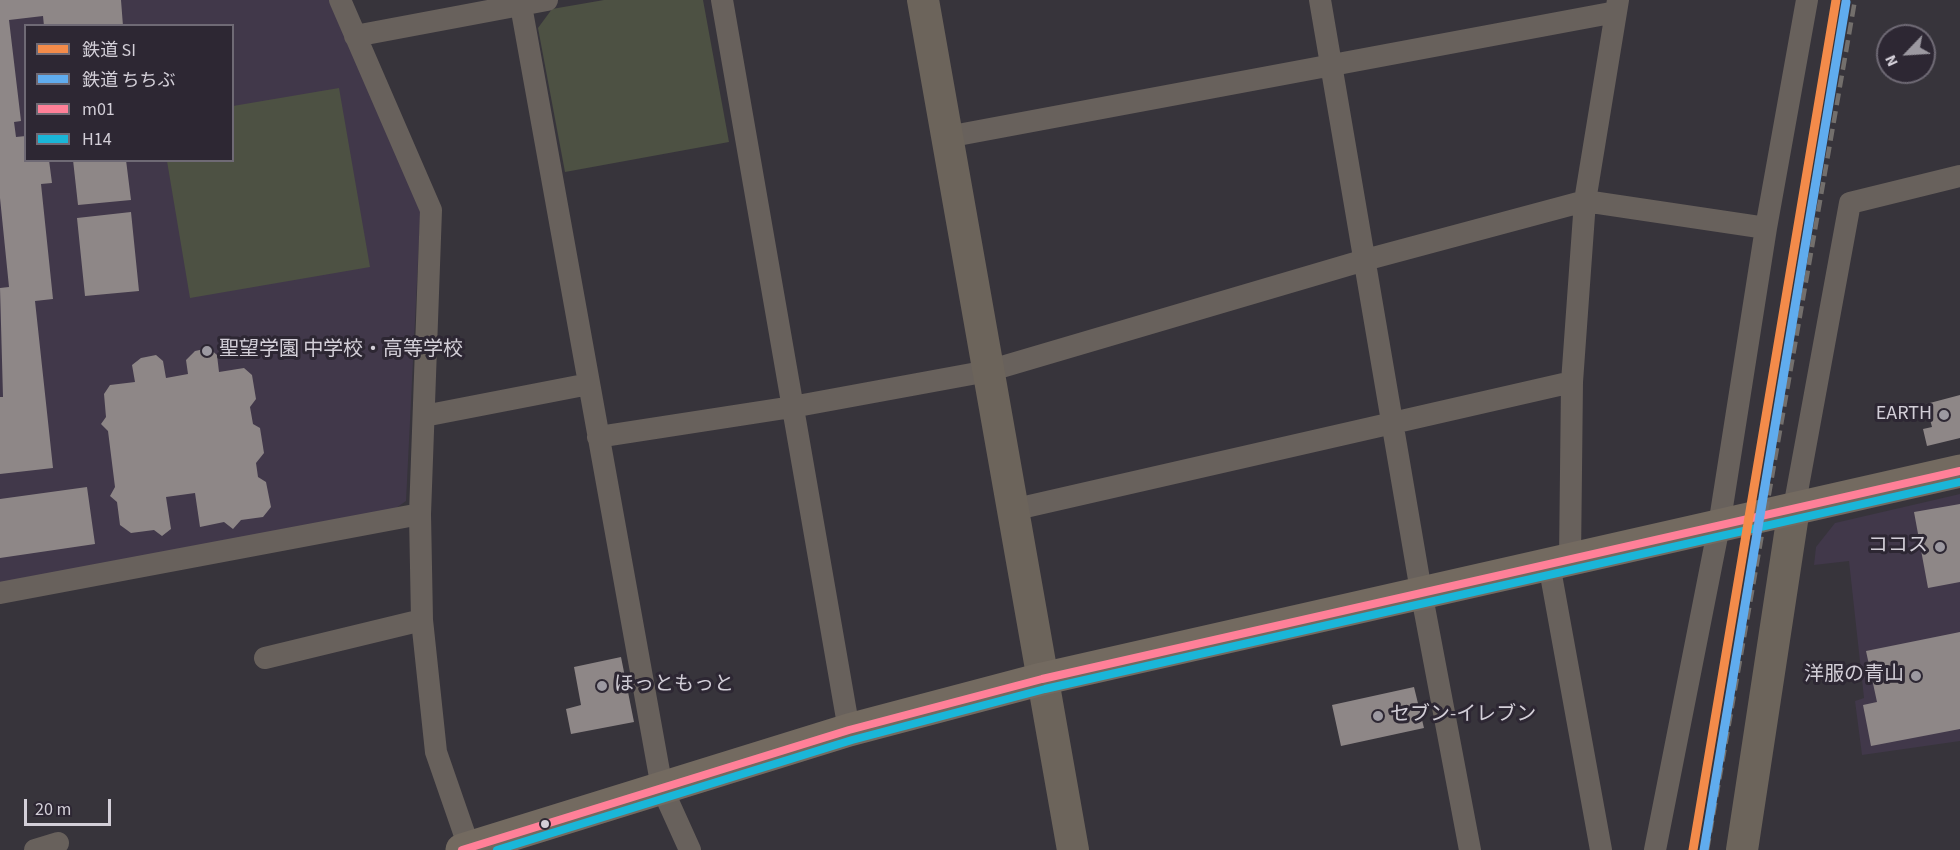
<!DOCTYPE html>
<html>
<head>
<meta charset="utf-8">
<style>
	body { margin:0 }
	#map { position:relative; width:1960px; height:850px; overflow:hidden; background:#37343b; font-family:"Source Sans 3","Noto Sans JP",sans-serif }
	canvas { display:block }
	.legend { position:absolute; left:24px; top:24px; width:210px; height:138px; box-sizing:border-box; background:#2d2733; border:2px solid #6f6a75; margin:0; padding:8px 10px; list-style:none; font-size:18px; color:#d3cfd8 }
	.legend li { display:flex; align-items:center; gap:12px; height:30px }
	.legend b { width:30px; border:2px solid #6f6a75 }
	.north { position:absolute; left:1876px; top:24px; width:60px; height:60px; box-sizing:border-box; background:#2d2733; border:2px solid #6f6a75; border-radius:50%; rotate:245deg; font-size:16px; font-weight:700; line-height:24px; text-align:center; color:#d3cfd8 }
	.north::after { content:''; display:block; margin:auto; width:21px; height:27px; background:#9c99a1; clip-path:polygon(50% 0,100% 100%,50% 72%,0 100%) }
	.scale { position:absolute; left:24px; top:799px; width:87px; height:27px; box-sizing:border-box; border:3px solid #d3cfd8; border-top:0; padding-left:8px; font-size:18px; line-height:21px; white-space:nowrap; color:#d3cfd8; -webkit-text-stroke:4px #2d2733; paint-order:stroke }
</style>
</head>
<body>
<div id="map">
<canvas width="1960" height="850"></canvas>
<ul class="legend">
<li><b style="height:8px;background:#f38b4a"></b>鉄道 SI</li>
<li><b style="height:8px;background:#60acee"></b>鉄道 ちちぶ</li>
<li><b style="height:8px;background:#ff8098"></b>m01</li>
<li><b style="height:8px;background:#1ab6d8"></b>H14</li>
</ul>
<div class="north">N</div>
<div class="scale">20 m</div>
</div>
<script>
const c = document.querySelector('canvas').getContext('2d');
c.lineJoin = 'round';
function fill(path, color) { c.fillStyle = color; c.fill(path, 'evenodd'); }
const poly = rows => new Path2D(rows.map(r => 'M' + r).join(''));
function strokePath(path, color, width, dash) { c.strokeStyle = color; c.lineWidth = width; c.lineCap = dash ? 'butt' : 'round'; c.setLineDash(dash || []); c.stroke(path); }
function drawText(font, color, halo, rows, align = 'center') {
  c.font = font + ' "Source Sans 3","Noto Sans JP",sans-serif'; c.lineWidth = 6; c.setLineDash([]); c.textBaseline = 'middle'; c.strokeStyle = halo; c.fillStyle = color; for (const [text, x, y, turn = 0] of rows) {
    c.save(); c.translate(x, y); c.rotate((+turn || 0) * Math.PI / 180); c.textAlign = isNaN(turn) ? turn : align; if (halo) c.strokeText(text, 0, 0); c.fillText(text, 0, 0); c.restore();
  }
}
const built = poly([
	[0,0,329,0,421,201,406,501,389,513,0,585],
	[26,26,232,26,232,160,26,160],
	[1960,494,1960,741,1862,755,1855,701,1864,698,1849,561,1814,565,1816,547,1835,523]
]);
const green = poly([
	[604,0,703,0,729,142,565,172,538,28,552,9],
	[339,88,370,267,190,298,167,161,232,160,233,106]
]);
const building = poly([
	[0,0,121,0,123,26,44,26,43,16,9,20,21,121,14,122,16,137,26,136,26,160,49,160,52,183,41,184,53,299,35,301,53,468,0,474,0,397,3,397,0,288,9,287,0,198],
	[73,160,126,160,131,200,78,205],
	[131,212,139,291,85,296,77,218],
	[209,348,217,355,219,372,244,368,252,375,256,399,250,407,253,424,260,428,264,453,256,463,258,477,266,482,271,507,263,517,241,520,233,529,224,522,200,527,195,493,166,497,171,529,162,536,154,530,131,533,120,525,117,502,110,496,115,487,108,431,101,424,106,417,104,394,110,385,135,382,132,365,141,358,156,355,163,361,166,378,188,374,186,360,195,351],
	[1960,395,1960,438,1927,446,1923,429,1932,427,1926,404],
	[87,487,95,544,0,558,0,499],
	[1960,504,1960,582,1928,588,1914,512],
	[1960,632,1960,729,1871,746,1863,705,1877,702,1866,651],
	[621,657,634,722,571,734,566,709,581,705,574,667],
	[1414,687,1424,728,1341,746,1332,705]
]);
const street = poly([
	[340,0,431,210,420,514,422,620,436,752,470,850],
	[520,0,662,788,690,850],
	[722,0,849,730],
	[1320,0,1421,591,1470,850],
	[355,36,547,0],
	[947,137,1616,12],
	[424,416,589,384],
	[598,437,792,407,988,371,1365,260,1585,201,1766,228],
	[1794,508,1850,203,1960,176],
	[1012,510,1572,382],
	[1570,559,1572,382,1585,201,1618,0],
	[1549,564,1601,850],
	[0,593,420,514],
	[265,658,422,620],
	[35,850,58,843],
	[1655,850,1719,526,1766,228,1807,0]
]);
const secondary = poly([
	[923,0,1073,850],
	[1742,850,1794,508]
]);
const primary = poly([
	[462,850,849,730,1042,679,1960,471]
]);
const rail = poly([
	[1707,850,1855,0]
]);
const bus1 = poly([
	[462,850,849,730,1042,679,1960,471]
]);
const bus2 = poly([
	[497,850,852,740,1045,689,1960,482]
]);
const rail1 = poly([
	[1693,850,1836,0]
]);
const rail2 = poly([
	[1704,850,1846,2]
]);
const markers = [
	[207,351,6,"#9c99a1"],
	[1944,415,6,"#9c99a1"],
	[1940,547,6,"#9c99a1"],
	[1916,676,6,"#9c99a1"],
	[602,686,6,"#9c99a1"],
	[1378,716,6,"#9c99a1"],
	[545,824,5,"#d3cfd8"]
];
const poiNames = [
	["聖望学園 中学校・高等学校",219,351],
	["EARTH",1932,415,"right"],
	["ココス",1928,547,"right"],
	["洋服の青山",1904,676,"right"],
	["ほっともっと",614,686],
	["セブン-イレブン",1390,716]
];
fill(built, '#41384a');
fill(green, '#4d5143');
fill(building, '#8e8787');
strokePath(street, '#68615c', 22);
strokePath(secondary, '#6c645b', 32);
strokePath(primary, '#736a60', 33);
strokePath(rail, '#736f6c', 4.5, [12, 6]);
strokePath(bus1, '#ff8098', 8);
strokePath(bus2, '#1ab6d8', 8);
strokePath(rail1, '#f38b4a', 9);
strokePath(rail2, '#60acee', 9);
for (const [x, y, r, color] of markers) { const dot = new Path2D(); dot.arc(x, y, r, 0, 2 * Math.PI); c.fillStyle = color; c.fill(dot); strokePath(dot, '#2d2733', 2); }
drawText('20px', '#d3cfd8', '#2d2733', poiNames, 'left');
</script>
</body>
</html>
